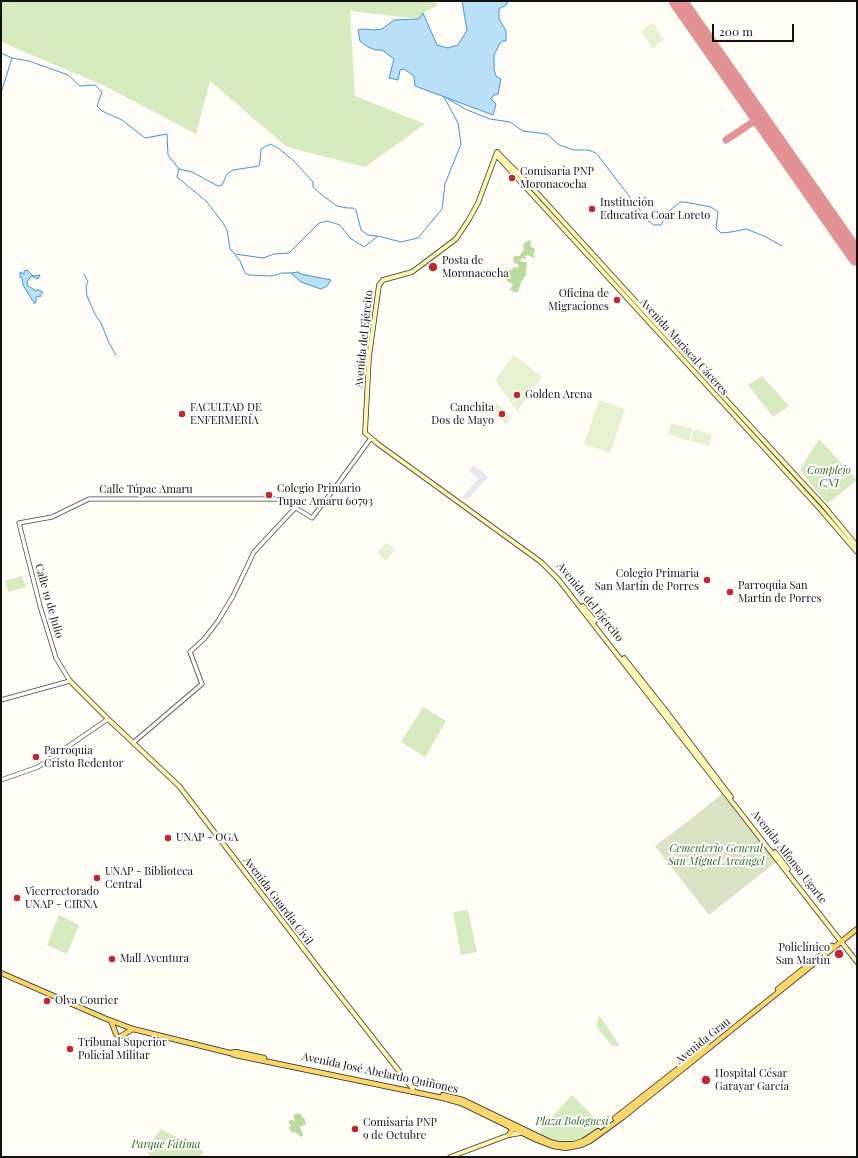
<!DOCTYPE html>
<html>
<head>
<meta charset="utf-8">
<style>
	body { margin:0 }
	#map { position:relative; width:858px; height:1158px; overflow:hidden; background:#fffdf5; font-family:"Playfair Display",serif }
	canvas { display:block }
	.frame { position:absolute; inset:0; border:2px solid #111; pointer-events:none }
	.scale { position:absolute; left:712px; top:24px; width:82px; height:18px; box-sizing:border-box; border:2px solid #111; border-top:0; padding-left:5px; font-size:12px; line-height:14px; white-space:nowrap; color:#111; -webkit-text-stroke:3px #fff; paint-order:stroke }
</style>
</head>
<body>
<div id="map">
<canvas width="858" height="1158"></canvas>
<div class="frame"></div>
<div class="scale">200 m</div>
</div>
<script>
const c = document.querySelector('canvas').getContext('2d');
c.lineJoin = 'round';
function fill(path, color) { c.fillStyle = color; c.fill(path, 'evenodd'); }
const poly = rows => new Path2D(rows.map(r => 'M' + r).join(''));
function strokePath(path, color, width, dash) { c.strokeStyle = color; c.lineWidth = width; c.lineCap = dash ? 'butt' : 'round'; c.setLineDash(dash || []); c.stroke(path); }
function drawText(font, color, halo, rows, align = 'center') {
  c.font = font + ' "Playfair Display",serif'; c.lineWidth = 4; c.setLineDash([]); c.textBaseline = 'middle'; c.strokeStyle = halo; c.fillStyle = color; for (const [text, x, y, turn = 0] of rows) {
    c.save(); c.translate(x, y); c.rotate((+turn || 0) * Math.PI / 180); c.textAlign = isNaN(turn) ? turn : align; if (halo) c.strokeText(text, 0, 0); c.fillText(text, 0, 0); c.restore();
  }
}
const industrial = poly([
	[474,465,488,477,467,500,462,497,478,479,469,471]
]);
const green = poly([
	[1,1,435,1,438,5,423,13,419,19,350,11,355,96,425,124,365,167,287,147,210,81,196,134,105,86,1,42],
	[762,376,789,406,773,417,748,385],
	[819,439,857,480,827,504,800,470],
	[22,576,26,587,8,592,5,581],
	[423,707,446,721,425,757,401,742],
	[468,910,477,952,461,955,453,912],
	[59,915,79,925,67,954,47,945],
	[599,1015,604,1022,620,1046,612,1046,596,1026],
	[572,1095,601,1124,600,1126,583,1138,574,1141,561,1141,548,1139,540,1136,540,1132,542,1128],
	[161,1129,203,1151,203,1154,197,1157,150,1157,146,1147,150,1144]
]);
const forest = poly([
	[529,240,531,241,530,246,534,248,535,251,533,255,535,257,534,258,528,255,525,256,526,260,523,258,521,259,521,262,527,262,526,275,521,282,518,292,514,292,510,290,513,284,507,281,506,277,509,269,512,270,513,267,517,268,519,265,513,262,514,256,520,256,522,251,524,251,523,244],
	[299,1113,305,1120,306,1124,300,1127,303,1135,301,1137,295,1132,292,1133,289,1128,291,1125,288,1122,291,1120,295,1121,293,1115]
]);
const cemetery = poly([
	[722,794,776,862,709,915,655,846,691,819]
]);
const pitch = poly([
	[653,23,664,40,652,48,641,31],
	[514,355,542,377,517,411,495,380],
	[599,400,625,409,610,453,584,444],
	[497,404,512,416,506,424,491,412],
	[671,423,693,429,689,441,668,434],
	[694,429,712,435,709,446,691,441],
	[387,543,395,550,385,561,377,552]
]);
const water = poly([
	[462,1,508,1,506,5,499,9,499,19,506,31,506,41,502,41,500,43,494,55,494,69,496,76,501,79,498,94,494,95,491,99,496,104,493,115,415,86,414,76,404,69,400,70,398,80,389,78,394,59,382,50,376,50,368,47,360,41,358,30,364,29,374,30,382,29,394,20,419,19,423,13,437,45,448,48,458,45,467,30,462,1],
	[27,270,33,276,40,275,38,279,31,276,27,282,28,286,33,289,36,291,38,289,39,291,43,292,40,296,41,296,36,297,36,302,34,304,34,302,32,300,23,285,22,278,20,277,20,272,24,274,24,271,27,270],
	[298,272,301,274,331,280,327,286,321,289,301,282,291,273,298,272]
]);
const stream = poly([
	[1,53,12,58,29,61,68,75,80,86,95,85,102,92,97,106,102,111,122,120,145,138,167,134,168,155,179,169,177,177,206,201,223,223,227,230,230,249,235,254,263,258,274,254,289,253,319,223,327,221,340,225,350,238,364,247,378,236,401,242,418,238,442,209,445,184,461,144,458,123,444,97],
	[1,93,12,58],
	[445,97,465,109,490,119,510,122,523,131,547,134,559,145,574,150,588,150,596,153,640,210,642,217,654,225,661,225,668,212,680,202,685,202,711,207,718,212,716,228,721,233,731,232,746,229,764,236,782,246],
	[179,169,192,172,218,186,222,185,227,174,233,170,259,166,260,161,261,149,270,144,278,148,294,161,313,182,313,187,322,195,337,206,347,208,353,208,356,210,361,230,368,235,377,236],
	[235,255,240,261,245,273,249,275,272,276,282,273,291,273],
	[84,274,88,282,86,286,87,296,95,314,101,323,109,343,116,355]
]);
const taxiway = poly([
	[726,140,759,118]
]);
const runway = poly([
	[678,1,857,257]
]);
const tertiary = poly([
	[1,700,70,681,56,658,40,606,19,523,52,517,89,499,276,499,288,503,312,518,337,485,371,438],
	[134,742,202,684,190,652,204,639,218,621,233,596,254,552,296,507],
	[1,780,38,767,108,719]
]);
const secondary = poly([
	[496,155,820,509,857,552],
	[857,546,824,506,650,317,529,184,497,152,478,203,468,221,456,239,412,272,383,280,379,285,369,357,365,433,378,444,541,562,558,579,857,962],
	[583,606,595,621],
	[624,658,666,711,731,797],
	[70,681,108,719,179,786,330,983,413,1089,412,1092],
	[775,852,788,869],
	[450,1157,509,1135,521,1133]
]);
const primary = poly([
	[1,973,104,1018,133,1029,230,1053,235,1055,443,1098,461,1103,537,1140,553,1146,566,1148,581,1145,590,1141,623,1117,857,929],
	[778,989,832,946],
	[111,1021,116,1034],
	[121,1036,133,1029],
	[230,1053,236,1052,264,1058],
	[443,1095,463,1100,550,1142,558,1144,574,1144,583,1141,598,1131],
	[615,1118,707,1046],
	[509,1135,512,1130,510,1127]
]);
const markers = [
	[512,178,4,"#c4262e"],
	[592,209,4,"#c4262e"],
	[433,267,5,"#c4262e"],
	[617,300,4,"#c4262e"],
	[517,395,4,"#c4262e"],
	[182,414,4,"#c4262e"],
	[502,414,4,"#c4262e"],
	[269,495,4,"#c4262e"],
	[707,580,4,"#c4262e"],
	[730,592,4,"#c4262e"],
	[36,757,4,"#c4262e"],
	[168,838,4,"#c4262e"],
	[97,878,4,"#c4262e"],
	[17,898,4,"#c4262e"],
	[839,954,5,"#c4262e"],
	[112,959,4,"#c4262e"],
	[47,1001,4,"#c4262e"],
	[70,1049,4,"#c4262e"],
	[706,1080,5,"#c4262e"],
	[355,1129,4,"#c4262e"]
];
const poiNames = [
	["Comisaría PNP",520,172],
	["Moronacocha",520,185],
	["Institución",600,203],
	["Educativa Coar Loreto",600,216],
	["Posta de",442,261],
	["Moronacocha",442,274],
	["Oficina de",609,294,"right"],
	["Migraciones",609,307,"right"],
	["Golden Arena",525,395],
	["FACULTAD DE",190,408],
	["ENFERMERÍA",190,421],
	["Canchita",494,408,"right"],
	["Dos de Mayo",494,421,"right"],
	["Colegio Primario",277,489],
	["Tupac Amaru 60793",277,502],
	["Colegio Primaria",699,574,"right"],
	["San Martín de Porres",699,587,"right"],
	["Parroquia San",738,586],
	["Martín de Porres",738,599],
	["Parroquia",44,751],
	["Cristo Redentor",44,764],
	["UNAP - OGA",176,838],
	["UNAP - Biblioteca",105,872],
	["Central",105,885],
	["Vicerrectorado",25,892],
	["UNAP - CIRNA",25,905],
	["Policlínico",830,948,"right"],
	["San Martín",830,961,"right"],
	["Mall Aventura",120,959],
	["Olva Courier",55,1001],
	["Tribunal Superior",78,1043],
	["Policial Militar",78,1056],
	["Hospital César",715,1074],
	["Garayar García",715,1087],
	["Comisaría PNP",363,1123],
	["9 de Octubre",363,1136]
];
const streetNames = [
	["Avenida del Ejército",364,339,-84],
	["Avenida Mariscal Cáceres",684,347,48],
	["Calle Túpac Amaru",146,490],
	["Calle 19 de Julio",49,601,74],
	["Avenida del Ejército",590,602,51],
	["Avenida Alfonso Ugarte",789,857,52],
	["Avenida Guardia Civil",278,901,53],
	["Avenida Grau",703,1041,-39],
	["Avenida José Abelardo Quiñones",380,1073,12]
];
const parkNames = [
	["Complejo",829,471],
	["CNI",829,484],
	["Cementerio General",716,849],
	["San Miguel Arcángel",716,862],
	["Plaza Bolognesi",572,1122],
	["Parque Fátima",166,1145]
];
fill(industrial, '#eee6ef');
fill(green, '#d5ebbd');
fill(forest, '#b9dc9c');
fill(cemetery, '#d9e3c4');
fill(pitch, '#e6f2cf');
fill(water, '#b9e0f7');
strokePath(water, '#3f96cf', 1);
strokePath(stream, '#3f96cf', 1);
strokePath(taxiway, '#e29292', 7);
strokePath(runway, '#e29292', 18);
strokePath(tertiary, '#444', 5);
strokePath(secondary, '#333', 5.5);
strokePath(primary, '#222', 6);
strokePath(tertiary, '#fff', 3.5);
strokePath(secondary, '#fff6b0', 4);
strokePath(primary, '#f9d66b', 4.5);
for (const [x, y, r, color] of markers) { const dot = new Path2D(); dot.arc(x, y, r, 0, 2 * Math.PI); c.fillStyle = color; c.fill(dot); strokePath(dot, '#fff', 1.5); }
drawText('11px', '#111', '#fff', poiNames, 'left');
drawText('11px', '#111', '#fff', streetNames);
drawText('italic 11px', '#2f6b1f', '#fff', parkNames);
</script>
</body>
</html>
